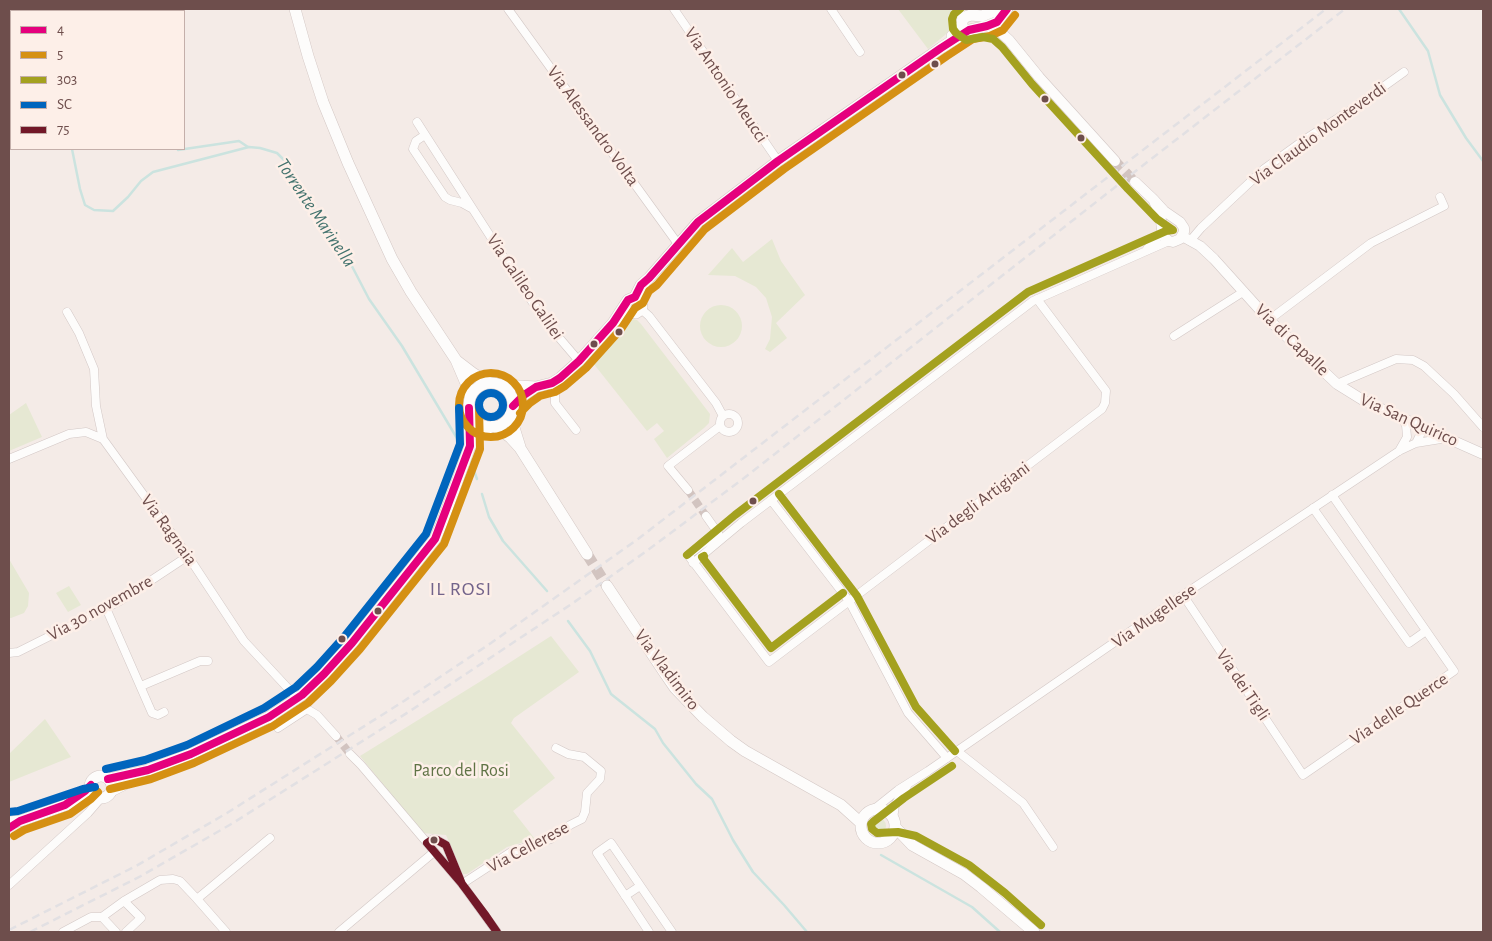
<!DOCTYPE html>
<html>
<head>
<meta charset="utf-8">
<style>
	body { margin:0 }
	#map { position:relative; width:1492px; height:941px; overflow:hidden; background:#f4ebe7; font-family:"Alegreya Sans",sans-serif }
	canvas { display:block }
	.frame { position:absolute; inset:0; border:10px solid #6e4e4c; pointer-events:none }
	.legend { position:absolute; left:10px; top:10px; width:175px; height:140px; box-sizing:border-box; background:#fdefe8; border:1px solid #c4afaa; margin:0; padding:6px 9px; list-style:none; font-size:15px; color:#6e4e4c }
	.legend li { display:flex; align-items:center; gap:10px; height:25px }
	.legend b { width:25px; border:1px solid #c4afaa }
</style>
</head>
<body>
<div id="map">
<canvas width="1492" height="941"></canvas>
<div class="frame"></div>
<ul class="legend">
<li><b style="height:6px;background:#e5007d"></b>4</li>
<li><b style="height:6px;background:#d59013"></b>5</li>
<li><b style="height:6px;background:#a4a11f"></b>303</li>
<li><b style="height:6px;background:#0065bd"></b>SC</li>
<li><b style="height:6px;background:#721828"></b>75</li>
</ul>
</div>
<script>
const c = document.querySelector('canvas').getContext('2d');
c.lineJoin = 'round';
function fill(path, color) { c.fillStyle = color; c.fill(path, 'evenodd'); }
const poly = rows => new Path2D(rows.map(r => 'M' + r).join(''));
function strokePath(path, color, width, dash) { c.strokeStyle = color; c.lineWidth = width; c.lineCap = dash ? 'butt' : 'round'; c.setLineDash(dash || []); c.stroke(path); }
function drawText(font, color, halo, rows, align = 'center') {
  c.font = font + ' "Alegreya Sans",sans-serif'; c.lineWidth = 5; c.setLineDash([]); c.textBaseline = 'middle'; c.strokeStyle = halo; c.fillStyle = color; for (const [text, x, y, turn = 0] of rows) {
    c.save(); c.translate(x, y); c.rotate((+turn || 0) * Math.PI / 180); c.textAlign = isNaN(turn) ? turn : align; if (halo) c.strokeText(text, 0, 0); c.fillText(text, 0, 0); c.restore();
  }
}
const green = poly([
	[898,9,952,9,954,20,952,27,945,35,928,49],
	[772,239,781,261,805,295,776,323,787,338,770,352,765,349,770,339,772,317,766,298,756,287,735,276,708,275,732,248,743,262],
	'700 326a21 21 0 1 1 42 0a21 21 0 1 1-42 0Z',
	[629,319,637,320,641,324,710,414,709,423,704,428,667,458,654,439,664,431,657,423,647,431,593,363,621,325],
	[26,403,42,437,9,451,9,415],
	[9,559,29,593,28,606,24,613,11,618,9,618],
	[69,586,81,605,68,612,56,593],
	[551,636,579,672,514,718,511,723,555,778,513,811,535,839,507,847,467,874,463,874,446,835,422,833,360,756,481,681],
	[45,719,71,757,9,782,9,754],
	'868 826a9 9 0 1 1 18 0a9 9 0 1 1-18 0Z'
]);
const stream = poly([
	[20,9,21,11],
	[94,9,96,11],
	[1399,9,1428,51,1440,95,1466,138,1483,161],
	[72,149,80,189,85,205,94,210,113,211,128,197,141,181,153,172,249,147,260,148,277,153,287,163,295,185,343,249,369,299,402,346,464,450],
	[178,149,178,150,239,141,248,147],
	[470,459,477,479],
	[482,494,489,517,503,541,547,591],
	[568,621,590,651,611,694,655,729,663,743,696,784,712,799,733,840,753,872,784,905,807,932],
	[881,855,972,907,1000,932]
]);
const minorTunnel = poly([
	[688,490,706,516],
	[336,736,350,754]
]);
const tertiaryTunnel = poly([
	[1115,161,1135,182]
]);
const secondaryTunnel = poly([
	[587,554,607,586]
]);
const minor = poly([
	[508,9,678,244],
	[674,9,778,161],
	[831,9,860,52],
	[959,9,962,20],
	[417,122,544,320,579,361],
	[425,135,416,141,413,149,445,197,450,200,462,203,471,208],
	[1190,241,1201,228,1264,169,1307,138,1355,107,1404,72],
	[1147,249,1161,233],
	[641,309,649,316,716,403,723,416],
	[67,312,79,333,94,369,96,406,103,439],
	[1269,320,1371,243,1444,206,1440,197],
	[1174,336,1243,292],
	[552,383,555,394,555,403,576,430],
	[1337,384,1396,359,1413,360,1424,366,1454,394,1483,427],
	'720 423a9 9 0 1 1 18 0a9 9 0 1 1-18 0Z',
	[1416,443,1421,433,1419,425],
	[1399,451,1407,437,1406,425,1401,417],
	[9,459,69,434,86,432,103,439,188,556,244,641,297,698],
	[688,490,668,466,720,426],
	[771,500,849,601,908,713,947,758],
	[1313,508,1409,643,1426,631],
	[706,516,718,533,688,555,769,662,1102,409,1105,403,1106,391,1037,299],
	[693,563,741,523,1033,301,1169,241],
	[1183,595,1303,775,1454,671,1332,495],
	[106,608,152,713,158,715,164,712],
	[9,653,18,652,120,601,188,556],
	[141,686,200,661,208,661],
	[269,717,278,728,307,709,317,715,336,736],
	[957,751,1023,803,1053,847],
	[350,754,361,765,462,884,497,932],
	[873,810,898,790,928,771,1183,595,1399,451,1416,443,1447,438],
	[893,819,895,805,907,786],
	[427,843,433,839,437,840,446,845,459,877],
	[462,884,511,852,551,839,570,825,582,819,585,812,587,793,600,779,601,771,584,757,568,754,556,748],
	[9,885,88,813,101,798],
	[625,896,640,886],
	[197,899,270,838],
	[124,901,141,918,126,932],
	[102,917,116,932],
	[63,932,91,917,102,917,124,901,160,880,173,879,180,881,197,899,226,932],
	[339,932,434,852],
	[649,932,597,853,611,843,672,932]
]);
const tertiary = poly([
	[987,26,998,30,1009,40,1039,77,1115,161],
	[1135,182,1153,199,1164,211,1180,222,1184,228,1184,232,1180,239,1173,242,1169,241,1163,236,1160,214,1153,199],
	[1182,236,1200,246,1214,259,1269,320,1337,384,1366,402,1483,454]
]);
const secondary = poly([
	[295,9,308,56,323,102,348,163,392,259,411,292,456,360,468,388,470,397],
	[952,36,962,25,962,21,965,17,971,15,982,16,992,12,997,9],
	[617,320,630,312,636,313,639,311,642,307,640,300,645,289],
	[457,361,474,374,489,383],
	'469 405a22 22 0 1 1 44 0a22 22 0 1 1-44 0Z',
	[502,385,536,387],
	[513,406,524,395,536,387,552,383,560,378,579,361,613,323,628,300,635,297,641,285,649,278,698,222,778,161,941,48,969,30,987,26,997,22,1007,9],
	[510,415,520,447],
	[494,426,510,437,520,448,587,554],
	[470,446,478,436,490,427],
	[607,586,664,672,675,688,703,717,731,741,745,751,841,805,861,823],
	'90 787a11 11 0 1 1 22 0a11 11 0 1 1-22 0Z',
	[108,779,148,770,191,754,269,717,302,695,324,674,352,643,435,539,442,523,470,446,469,408],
	[111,791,141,776],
	'861 826a17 17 0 1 1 34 0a17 17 0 1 1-34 0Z',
	[9,822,20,821,86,798,96,797],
	[895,827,912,845,964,874,981,887,1034,932]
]);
const rail = poly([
	[9,930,136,866,227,813,404,701,491,643,638,539,1326,9],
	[30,932,141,876,233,823,410,711,573,603,648,550,748,475,1137,170,1345,9]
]);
const bus1 = poly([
	[513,406,524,395,536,387,552,383,560,378,579,361,613,323,628,300,635,297,641,285,649,278,698,222,778,161,941,48,969,30,987,26,997,22,1007,9],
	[108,779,148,770,191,754,269,717,302,695,324,674,352,643,435,539,470,446,469,408],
	[9,828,20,821,65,805,85,791,91,785]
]);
const bus2 = poly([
	'459 405a32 32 0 1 1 64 0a32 32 0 1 1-64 0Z',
	[520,413,530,403,540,396,555,392,565,386,586,368,621,329,635,308,643,303,649,291,657,285,705,229,784,169,947,56,973,39,990,36,1003,30,1015,15],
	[110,789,151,779,194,763,273,726,308,703,331,681,360,649,444,544,480,449,479,408],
	[14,836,24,830,70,814,91,799,98,792]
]);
const bus3 = poly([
	[779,494,857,596,916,707,955,751],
	[687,555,735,515,1028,292,1141,242,1166,231,1173,230,1157,219,1128,189,1032,84,1002,47,993,39,983,37,966,40,956,33,953,29,952,19,954,14,960,9],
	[704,556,702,557,771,648,843,593],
	[952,766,904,798,873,822,871,824,872,829,877,833,898,832,916,836,969,865,1005,893,1041,925]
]);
const bus4 = poly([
	'479 405a12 12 0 1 1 24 0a12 12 0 1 1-24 0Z',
	[106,769,145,760,187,745,264,708,296,687,317,667,344,637,426,534,460,444,459,408],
	[9,812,18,811,83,789,95,787]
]);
const bus5 = poly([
	[437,840,446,845,462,884,427,843,430,841,437,840],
	[462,884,486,916,497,932,462,884]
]);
const markers = [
	[935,64,4.5,"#6e4e4c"],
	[902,75,4.5,"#6e4e4c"],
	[1045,99,4.5,"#6e4e4c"],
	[1081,138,4.5,"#6e4e4c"],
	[619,332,4.5,"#6e4e4c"],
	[594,344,4.5,"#6e4e4c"],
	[753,501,4.5,"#6e4e4c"],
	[378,611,4.5,"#6e4e4c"],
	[342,639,4.5,"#6e4e4c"],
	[434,840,4.5,"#6e4e4c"]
];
const streetNames = [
	["Via Antonio Meucci",726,85,56],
	["Via Alessandro Volta",593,126,54],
	["Via Claudio Monteverdi",1318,134,-36],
	["Via Galileo Galilei",525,287,56],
	["Via di Capalle",1292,340,44],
	["Via San Quirico",1409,420,24],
	["Via degli Artigiani",978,503,-37],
	["Via Ragnaia",169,530,54],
	["Via 30 novembre",100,608,-29],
	["Via Mugellese",1154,616,-35],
	["Via Vladimiro",667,670,53],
	["Via dei Tigli",1243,685,56],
	["Via delle Querce",1399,709,-34],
	["Via Cellerese",528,847,-28]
];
const parkNames = [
	["Parco del Rosi",461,771]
];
const waterNames = [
	["Torrente Marinella",316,213,56]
];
const quarterNames = [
	["IL ROSI",461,589]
];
fill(green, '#e6e8d3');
strokePath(stream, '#cbe3df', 2.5);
strokePath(minorTunnel, '#d2c4c0', 8, [8, 4]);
strokePath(tertiaryTunnel, '#d2c4c0', 10, [10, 5]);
strokePath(secondaryTunnel, '#d2c4c0', 11, [11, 5.5]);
strokePath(minor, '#d2c7c5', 9);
strokePath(tertiary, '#d2c7c5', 11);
strokePath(secondary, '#d3c7c4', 12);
strokePath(minor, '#fdfcfb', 8);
strokePath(tertiary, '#fdfcfb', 10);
strokePath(secondary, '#fdfcfb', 11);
strokePath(rail, '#e2e0e3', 2.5, [8, 5]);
strokePath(bus1, '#e5007d', 8);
strokePath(bus2, '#d59013', 8);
strokePath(bus3, '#a4a11f', 8);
strokePath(bus4, '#0065bd', 8);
strokePath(bus5, '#721828', 8);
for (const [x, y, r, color] of markers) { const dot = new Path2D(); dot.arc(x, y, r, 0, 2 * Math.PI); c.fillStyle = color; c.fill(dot); strokePath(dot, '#fdefe8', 2); }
drawText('18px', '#6e4e4c', '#fdefe8', streetNames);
drawText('18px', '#5f7345', '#fdefe8', parkNames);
drawText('italic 19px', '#42726d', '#fdefe8', waterNames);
c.letterSpacing = '1px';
drawText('20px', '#73648b', '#fdefe8', quarterNames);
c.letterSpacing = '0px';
</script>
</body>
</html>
